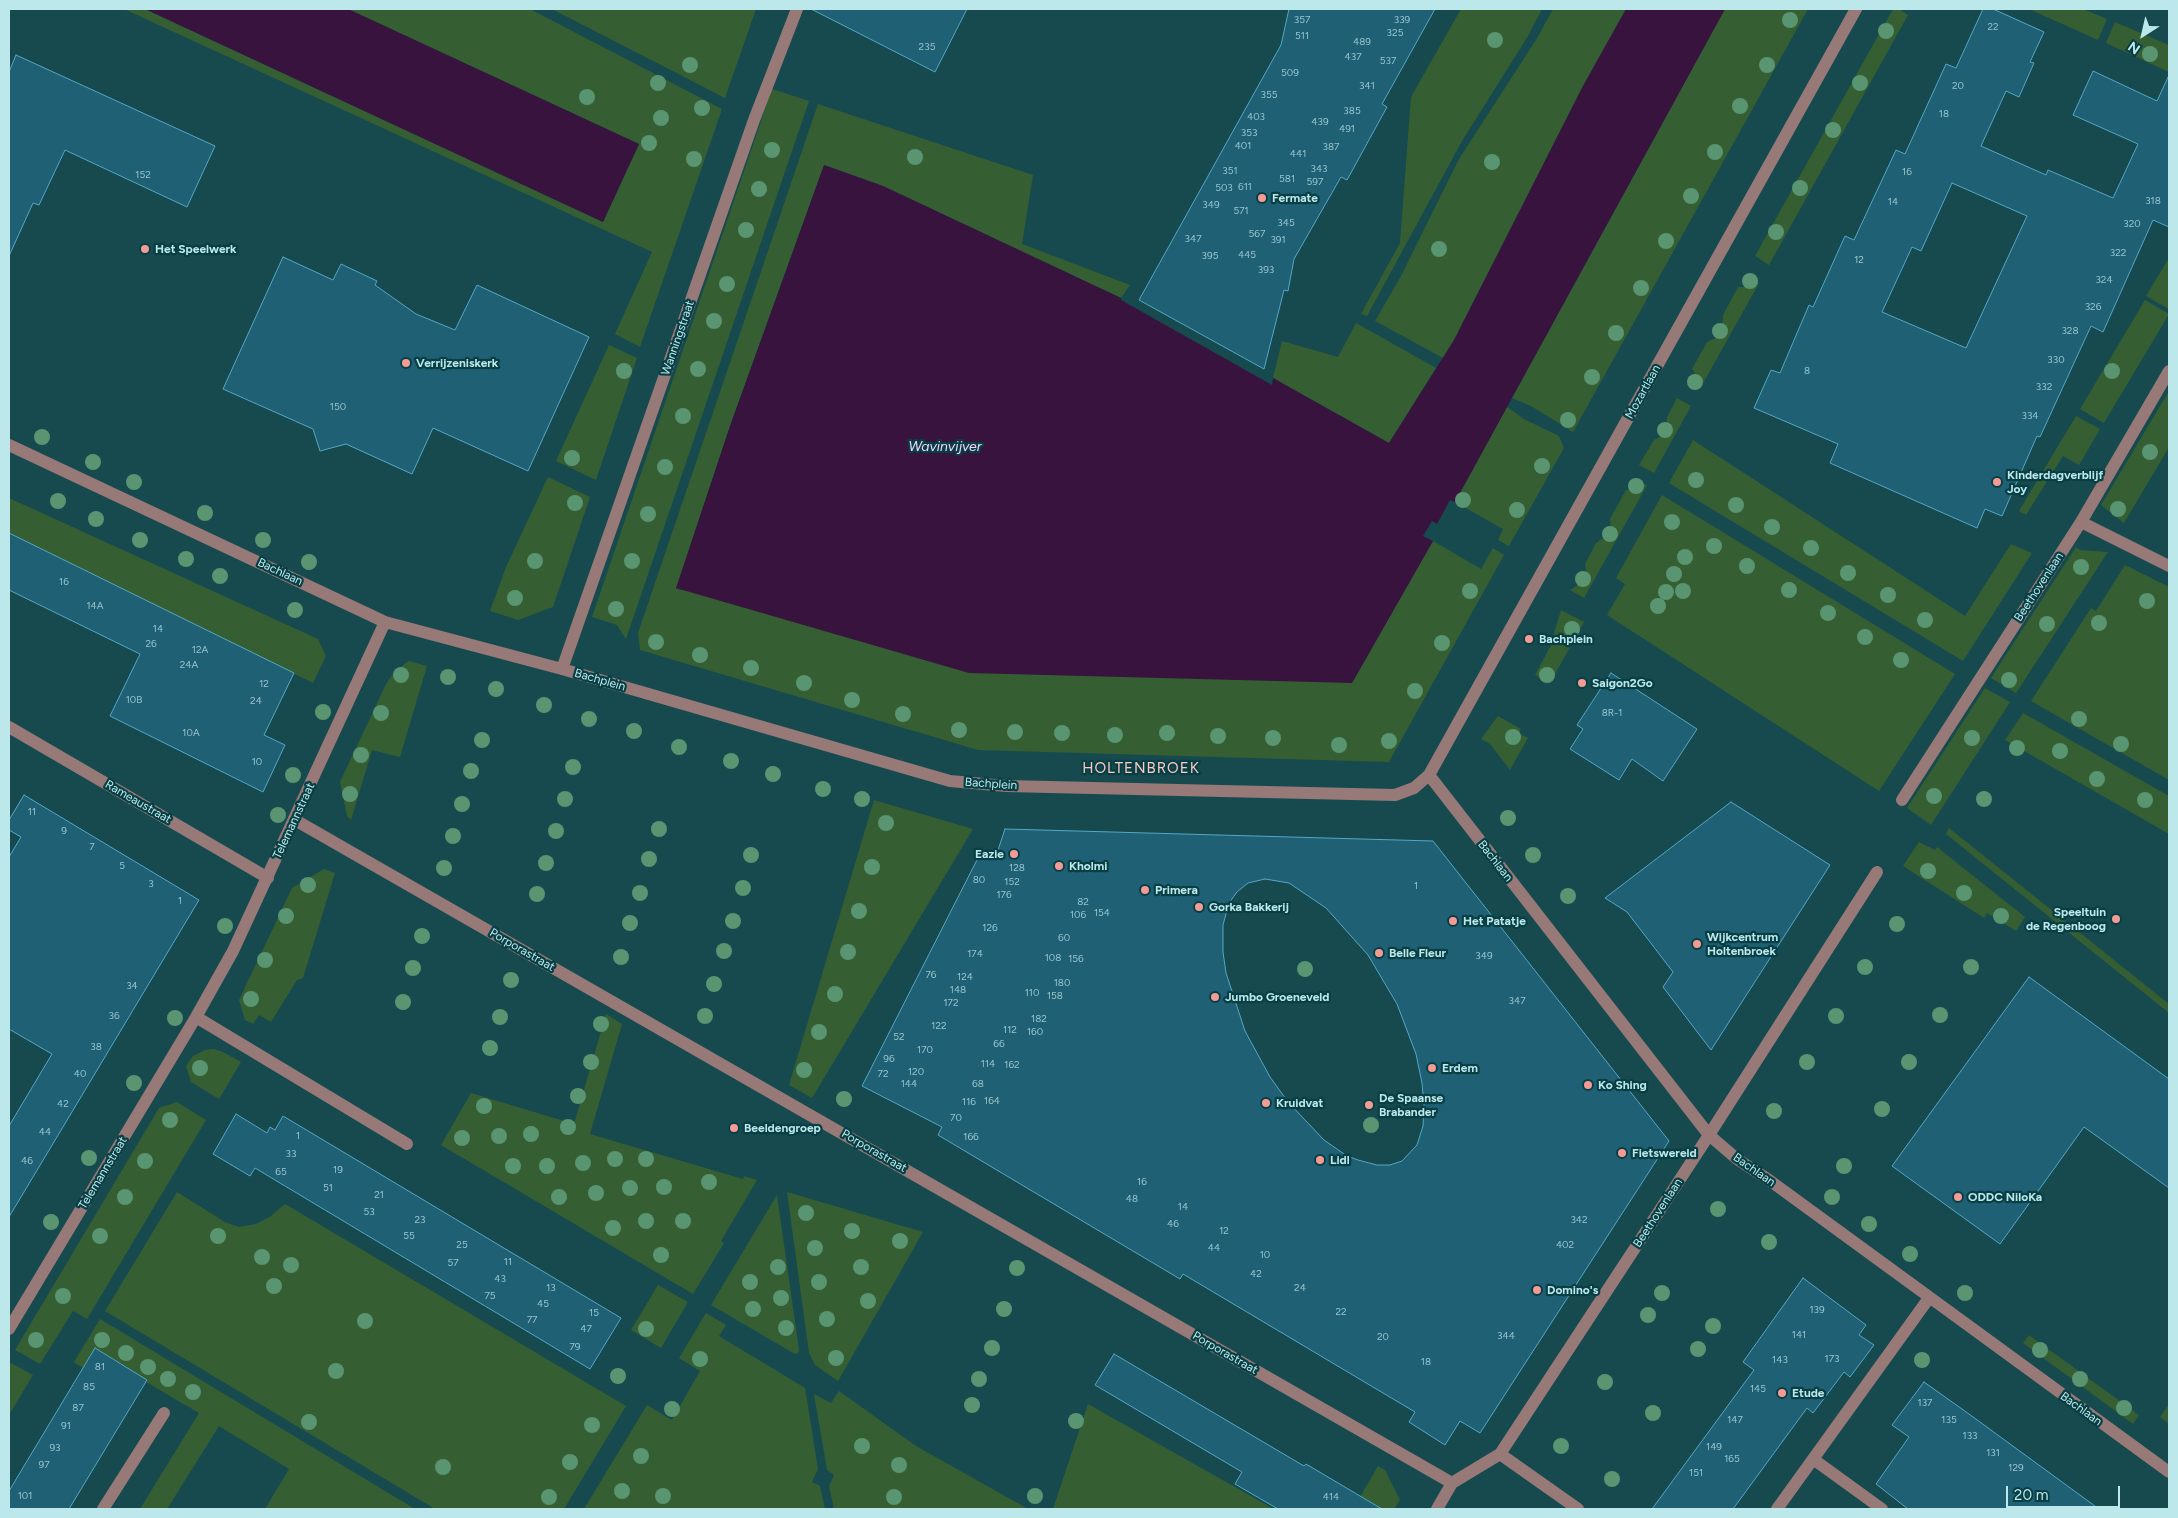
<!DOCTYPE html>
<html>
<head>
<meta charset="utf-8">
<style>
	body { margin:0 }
	#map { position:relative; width:2178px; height:1518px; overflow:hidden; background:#164a4f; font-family:Figtree,sans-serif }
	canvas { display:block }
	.frame { position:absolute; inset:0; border:10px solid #bce7eb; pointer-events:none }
	.north { position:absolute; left:2118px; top:10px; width:50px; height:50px; -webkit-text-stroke:4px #073f44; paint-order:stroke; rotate:215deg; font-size:14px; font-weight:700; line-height:20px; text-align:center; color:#bce7eb }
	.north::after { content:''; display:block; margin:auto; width:18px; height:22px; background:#bce7eb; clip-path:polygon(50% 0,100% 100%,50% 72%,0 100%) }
	.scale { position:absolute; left:2006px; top:1486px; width:114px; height:22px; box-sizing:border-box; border:2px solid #bce7eb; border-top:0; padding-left:6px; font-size:15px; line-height:18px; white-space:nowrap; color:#bce7eb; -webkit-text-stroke:4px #073f44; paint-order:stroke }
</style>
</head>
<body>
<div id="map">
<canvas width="2178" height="1518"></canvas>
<div class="frame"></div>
<div class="north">N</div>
<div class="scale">20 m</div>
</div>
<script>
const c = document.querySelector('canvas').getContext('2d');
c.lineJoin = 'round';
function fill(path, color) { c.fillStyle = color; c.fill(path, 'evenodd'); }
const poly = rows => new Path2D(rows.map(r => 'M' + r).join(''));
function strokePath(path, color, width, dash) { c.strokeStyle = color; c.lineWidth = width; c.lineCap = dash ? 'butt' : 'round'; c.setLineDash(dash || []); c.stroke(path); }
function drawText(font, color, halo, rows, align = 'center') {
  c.font = font + ' Figtree,sans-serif'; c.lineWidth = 4.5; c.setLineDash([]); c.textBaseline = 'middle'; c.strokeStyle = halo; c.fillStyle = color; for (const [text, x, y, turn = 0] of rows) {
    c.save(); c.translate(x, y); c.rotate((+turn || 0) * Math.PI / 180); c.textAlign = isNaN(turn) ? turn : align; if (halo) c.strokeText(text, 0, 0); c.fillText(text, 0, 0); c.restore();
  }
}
const green = poly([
	[124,9,145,9,603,222,639,144,348,9,530,9,722,109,640,347,615,334,652,252],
	[552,9,756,9,725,98],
	[1461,9,1542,9,1528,36,1462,141,1367,316,1361,314,1400,243,1411,97],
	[1553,9,1626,9,1583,86,1454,340,1443,358,1375,321,1401,276,1459,159,1536,40],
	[1725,9,1808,9,1573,432,1531,406,1512,398],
	[1893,9,1899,9,1908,15,1769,265,1755,256],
	[2029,9,2083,9,2107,19,2098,40],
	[2115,22,2169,45,2169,72,2106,43],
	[772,89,809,101,626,639,617,625,592,617],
	[818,104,1033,175,1022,244,1130,285,1121,298,883,186,824,165,730,426,676,589,1352,683,1433,541,1481,569,1493,548,1504,555,1389,762,978,750,640,650,638,633],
	[2169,258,2169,309,2146,296],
	[1752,279,1759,283,1701,387,1694,383,1695,373,1692,369,1707,342,1718,337,1722,332,1723,315,1738,287,1745,287],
	[2145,300,2169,314,2104,423,2080,409],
	[1356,323,1436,368,1389,443,1273,378,1282,341,1338,357],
	[609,345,637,358,596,480,556,461],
	[2169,391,2169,447,2124,523,2101,505],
	[1677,398,1691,406,1654,473,1639,465,1654,440,1662,436,1666,431,1667,417],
	[1507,407,1524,419,1559,436,1564,448,1509,546,1498,540,1503,529,1455,502],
	[2076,416,2100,429,2079,465,2063,456,2026,515,2019,511],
	[1693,440,1965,616,2011,544,2032,553,1963,661,1669,483],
	[548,477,590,497,553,607,518,620,490,611,506,567],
	[1641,482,1647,485,1584,598,1570,590,1581,583,1587,575,1585,564,1596,543,1609,534,1611,529,1610,519,1626,490,1633,490],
	[1662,495,1955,674,1879,791,1607,615,1625,584,1616,578],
	[9,498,318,639,326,656,313,683,9,533],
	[2076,547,2080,550,2108,552,2016,693,1991,678],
	[2125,565,2169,587,2169,780,2031,701,2091,608,2096,611],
	[1561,610,1584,622,1550,683,1535,675,1550,647],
	[409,661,427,666,400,757,372,750,351,820,347,816,340,782,386,684,395,671],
	[1985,688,2010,702,1931,825,1907,808],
	[2023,713,2169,796,2169,834,2005,740],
	[1498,716,1521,729,1519,733,1528,738,1510,770,1490,744,1481,739],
	[874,800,973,829,812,1098,789,1085],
	[1949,828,2169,1004,2169,1013,1946,834],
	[1919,842,1935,850,1937,847,2025,917,2016,931,1987,913,1984,918,1903,866],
	[324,869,335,873,303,978,297,980,271,1022,259,1015,253,1024,245,1020,239,1000,292,888],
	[606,1014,622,1024,590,1134,743,1179,744,1176,757,1180,721,1241,724,1243,693,1294,441,1145,471,1093,574,1124],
	[214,1049,223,1052,241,1062,219,1099,191,1082,186,1066,193,1056,205,1050],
	[177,1102,206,1120,87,1319,73,1311,40,1364,15,1350,159,1108],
	[177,1192,225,1222,239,1227,256,1224,271,1216,285,1204,626,1406,564,1509,435,1509,105,1311],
	[787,1192,923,1232,838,1381,815,1365,809,1353],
	[777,1195,799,1350,798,1353,795,1354,711,1305],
	[658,1285,688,1302,661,1348,631,1330],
	[706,1313,726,1325,719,1336,805,1388,818,1469,812,1482,820,1486,825,1509,584,1509,647,1405,672,1420,700,1371,679,1358],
	[100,1319,415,1509,265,1509,289,1469,219,1426,167,1509,140,1509,199,1413,146,1382,147,1380,95,1348,83,1368,74,1362],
	[2029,1335,2139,1415,2133,1424,2023,1343],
	[9,1362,33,1375,9,1415],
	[839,1391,916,1446,1028,1509,834,1509,829,1486,834,1475,827,1470,814,1394,831,1403],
	[1088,1404,1272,1508,1271,1509,1053,1509],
	[2169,1404,2169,1424,2160,1417],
	[1378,1466,1385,1470,1400,1500,1394,1509,1353,1509]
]);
const water = poly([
	[145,9,348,9,639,144,603,222],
	[1626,9,1725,9,1455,502,1450,500,1437,524,1432,521,1423,536,1433,541,1352,683,969,673,676,588,730,426,824,165,883,186,1121,298,1121,300,1272,385,1273,378,1389,443,1454,340,1583,86]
]);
const building = poly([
	[811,9,967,9,935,72,811,9],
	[1289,9,1435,9,1382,104,1387,107,1347,180,1341,177,1294,259,1288,291,1284,290,1264,369,1139,300,1281,45,1289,9],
	[1983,9,1993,9,2044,32,2030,62,2034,63,2019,97,2006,91,1981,146,2046,175,2048,170,2113,198,2138,144,2073,115,2093,71,2157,101,2169,75,2169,227,2153,220,2103,332,2091,326,2040,437,2037,436,2002,516,1985,509,1977,528,1830,463,1838,444,1754,408,1771,370,1780,373,1809,305,1813,307,1845,236,1854,240,1896,150,1905,154,1946,64,1956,68,1983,9],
	[1952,183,2027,216,1966,348,1882,312,1912,247,1921,251,1952,183],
	[16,55,215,146,187,207,65,150,39,205,33,203,9,256,9,72,16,55],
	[283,257,333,280,341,264,377,281,375,285,416,314,455,330,477,285,589,337,528,471,433,428,412,474,346,444,320,451,313,429,223,389,283,257],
	[9,533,294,673,264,735,285,745,263,792,110,716,140,654,9,590,9,533],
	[1611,673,1697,729,1663,781,1632,759,1619,780,1570,749,1583,729,1577,725,1611,673],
	[24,795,199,900,9,1217,9,1126,52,1054,9,1029,9,857,21,837,9,830,9,820,24,795],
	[1731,802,1830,865,1711,1050,1663,987,1673,972,1627,912,1605,898,1731,802],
	[1005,829,1433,841,1669,1141,1480,1433,1460,1421,1445,1445,1409,1422,1415,1412,1183,1274,1180,1279,938,1135,942,1127,862,1086,981,852,996,856,1005,829],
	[1265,879,1289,883,1326,908,1368,955,1397,1004,1416,1054,1422,1083,1424,1106,1423,1126,1417,1145,1402,1161,1390,1165,1377,1165,1358,1160,1347,1156,1324,1140,1288,1102,1270,1077,1245,1031,1226,973,1223,952,1223,925,1229,903,1237,892,1248,883,1265,879],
	[2029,977,2169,1079,2169,1188,2084,1127,2000,1244,1892,1166,2029,977],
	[236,1114,267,1133,270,1127,275,1130,283,1116,621,1318,590,1369,255,1168,250,1176,213,1154,236,1114],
	[1803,1278,1866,1325,1859,1335,1874,1345,1850,1377,1844,1372,1813,1413,1807,1408,1733,1509,1652,1509,1754,1370,1743,1362,1803,1278],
	[95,1348,147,1380,69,1509,9,1509,9,1491,95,1348],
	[1114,1354,1304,1466,1306,1464,1382,1509,1278,1509,1235,1484,1242,1472,1095,1385,1114,1354],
	[1924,1382,1969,1414,2099,1509,1908,1509,1876,1484,1909,1437,1892,1425,1924,1382]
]);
const minor = poly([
	[9,445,385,622,562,669,950,781,1006,786,1395,795,1414,788,1429,775,1856,9],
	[2081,522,2169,566],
	[562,669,754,120,797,9],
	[9,727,268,878],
	[1429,775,1709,1135,1737,1159,1769,1180,2169,1472],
	[1902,800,2081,522,2169,371],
	[295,820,1452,1483],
	[196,1017,407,1144],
	[9,1329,196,1017,233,951,385,622],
	[1500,1454,1578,1509],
	[1813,1459,1882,1509],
	[103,1509,164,1413],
	[1437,1509,1452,1483,1500,1454,1709,1135,1877,872],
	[1777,1509,1929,1298]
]);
const trees = [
	[1790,20],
	[1886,31],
	[1495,40],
	[2150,54],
	[690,65],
	[1767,65],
	[658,83],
	[1860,83],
	[587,97],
	[1740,106],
	[702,108],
	[661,118],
	[1833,130],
	[649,143],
	[772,150],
	[1715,152],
	[915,157],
	[694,159],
	[1492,162],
	[1800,188],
	[759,189],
	[1691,196],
	[746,230],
	[1776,232],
	[1666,241],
	[1439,249],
	[1750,281],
	[727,284],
	[1641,288],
	[714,321],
	[1720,331],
	[1616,333],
	[698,369],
	[624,371],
	[2112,371],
	[1592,377],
	[1695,382],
	[683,416],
	[1568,420],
	[1665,430],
	[42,437],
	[2150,452],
	[572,458],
	[93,462],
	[1542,466],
	[665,467],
	[1696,480],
	[134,482],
	[1636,486],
	[1463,500],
	[58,501],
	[575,503],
	[1736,505],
	[2118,509],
	[1517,510],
	[205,513],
	[648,514],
	[96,519],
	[1672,522],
	[1772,527],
	[1610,534],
	[140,540],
	[263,540],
	[1714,546],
	[1811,548],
	[1685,557],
	[186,559],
	[535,561],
	[632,561],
	[309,562],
	[1747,566],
	[2081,567],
	[1848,573],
	[1674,574],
	[220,576],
	[1583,579],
	[1789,590],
	[1470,591],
	[1683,591],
	[1666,592],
	[1888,595],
	[515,598],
	[2147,601],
	[1658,606],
	[616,609],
	[295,610],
	[1828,613],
	[1925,620],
	[2099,623],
	[2047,624],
	[1572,629],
	[1865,637],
	[656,642],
	[1442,643],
	[700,655],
	[1901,660],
	[751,668],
	[401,675],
	[1547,675],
	[448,677],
	[2009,680],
	[804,683],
	[496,689],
	[1415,691],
	[852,700],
	[544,705],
	[323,712],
	[381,713],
	[903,714],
	[589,719],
	[2079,719],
	[959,730],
	[634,731],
	[1015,732],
	[1062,733],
	[1167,733],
	[1115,735],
	[1218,736],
	[1513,737],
	[1273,738],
	[1972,738],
	[482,740],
	[1389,741],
	[2121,744],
	[1339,745],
	[679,747],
	[2017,748],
	[2060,751],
	[361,755],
	[731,761],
	[573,767],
	[471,771],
	[773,774],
	[293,775],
	[2097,779],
	[823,789],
	[350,794],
	[1934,796],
	[565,799],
	[862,799],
	[1984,799],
	[2145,800],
	[462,804],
	[278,815],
	[1508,818],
	[886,823],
	[659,829],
	[556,831],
	[453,836],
	[751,855],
	[1533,855],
	[649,859],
	[546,863],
	[872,867],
	[444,868],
	[1928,871],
	[308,885],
	[743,888],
	[640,893],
	[1964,893],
	[537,894],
	[1568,896],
	[859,911],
	[286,916],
	[2001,916],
	[733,921],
	[630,923],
	[1897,924],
	[225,926],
	[422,936],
	[724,951],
	[848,952],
	[621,957],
	[265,960],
	[1865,967],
	[1971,967],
	[413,968],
	[1305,969],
	[511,980],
	[714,984],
	[835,994],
	[251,999],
	[403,1002],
	[1940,1015],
	[705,1016],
	[1836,1016],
	[500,1017],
	[175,1018],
	[601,1024],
	[819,1032],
	[490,1048],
	[591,1062],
	[1807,1062],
	[1909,1062],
	[200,1068],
	[804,1070],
	[134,1083],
	[578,1096],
	[844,1099],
	[484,1106],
	[1882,1109],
	[1774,1111],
	[170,1120],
	[1371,1125],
	[568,1127],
	[531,1134],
	[499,1136],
	[462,1138],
	[89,1158],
	[615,1159],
	[646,1159],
	[145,1161],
	[583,1163],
	[513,1166],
	[547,1166],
	[1844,1166],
	[709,1182],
	[664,1187],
	[630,1188],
	[596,1193],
	[125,1197],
	[559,1197],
	[1832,1197],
	[1718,1209],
	[806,1213],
	[646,1221],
	[683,1221],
	[51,1222],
	[1869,1224],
	[613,1228],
	[852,1231],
	[100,1236],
	[218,1236],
	[900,1241],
	[1769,1242],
	[815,1248],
	[1910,1254],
	[661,1255],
	[262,1257],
	[291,1265],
	[778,1267],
	[861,1267],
	[1017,1268],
	[750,1282],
	[819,1282],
	[274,1286],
	[1662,1293],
	[1965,1293],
	[63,1296],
	[781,1298],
	[868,1301],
	[753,1309],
	[1004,1309],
	[1648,1315],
	[827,1319],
	[365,1321],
	[1713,1326],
	[786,1328],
	[646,1329],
	[36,1340],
	[102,1340],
	[992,1348],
	[1698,1349],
	[2040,1350],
	[126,1353],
	[836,1358],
	[700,1359],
	[1922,1360],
	[148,1367],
	[336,1371],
	[618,1376],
	[168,1379],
	[979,1379],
	[2080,1379],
	[1605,1382],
	[193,1392],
	[972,1405],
	[2124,1408],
	[672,1409],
	[1653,1413],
	[1076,1421],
	[309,1422],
	[592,1425],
	[862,1446],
	[1561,1446],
	[641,1456],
	[570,1462],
	[899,1465],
	[443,1467],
	[1612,1479],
	[622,1491],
	[663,1496],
	[1035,1496],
	[549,1497],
	[894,1497]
];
const markers = [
	[1262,198,5,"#f59b96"],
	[145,249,5,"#f59b96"],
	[406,363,5,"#f59b96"],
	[1997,482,5,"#f59b96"],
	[1529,639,5,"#f59b96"],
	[1582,683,5,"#f59b96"],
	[1014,854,5,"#f59b96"],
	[1059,866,5,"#f59b96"],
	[1145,890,5,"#f59b96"],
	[1199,907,5,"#f59b96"],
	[2116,919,5,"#f59b96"],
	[1453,921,5,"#f59b96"],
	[1697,944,5,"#f59b96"],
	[1379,953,5,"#f59b96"],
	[1215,997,5,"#f59b96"],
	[1432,1068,5,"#f59b96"],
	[1588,1085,5,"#f59b96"],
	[1266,1103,5,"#f59b96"],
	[1369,1105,5,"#f59b96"],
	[734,1128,5,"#f59b96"],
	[1622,1153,5,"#f59b96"],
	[1320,1160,5,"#f59b96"],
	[1958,1197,5,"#f59b96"],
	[1537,1290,5,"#f59b96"],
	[1782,1393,5,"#f59b96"]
];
const numberNames = [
	["357",1302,20],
	["339",1402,20],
	["22",1993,27],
	["325",1395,33],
	["511",1302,36],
	["489",1362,42],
	["235",927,47],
	["437",1353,57],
	["537",1388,61],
	["509",1290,73],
	["341",1367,86],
	["20",1958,86],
	["355",1269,95],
	["385",1352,111],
	["18",1944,114],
	["403",1256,117],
	["439",1320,122],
	["491",1347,129],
	["353",1249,133],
	["401",1243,146],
	["387",1331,147],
	["441",1298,154],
	["343",1319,169],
	["351",1230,171],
	["16",1907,172],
	["152",143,175],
	["581",1287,179],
	["597",1315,182],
	["611",1245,187],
	["503",1224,188],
	["318",2153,201],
	["14",1893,202],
	["349",1211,205],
	["571",1241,211],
	["345",1286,223],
	["320",2132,224],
	["567",1257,234],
	["347",1193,239],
	["391",1278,240],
	["322",2118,253],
	["445",1247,255],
	["395",1210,256],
	["12",1859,260],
	["393",1266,270],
	["324",2104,280],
	["326",2093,307],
	["328",2070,331],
	["330",2056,360],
	["8",1807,371],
	["332",2044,387],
	["150",338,407],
	["334",2030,416],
	["16",64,582],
	["14A",95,606],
	["14",158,629],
	["26",151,644],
	["12A",200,650],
	["24A",189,665],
	["12",264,684],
	["10B",134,700],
	["24",256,701],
	["8R-1",1612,713],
	["10A",191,733],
	["10",257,762],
	["11",32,812],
	["9",64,831],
	["7",92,847],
	["5",122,866],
	["128",1017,868],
	["80",979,880],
	["152",1012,882],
	["3",151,884],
	["1",1416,886],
	["176",1004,895],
	["1",180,901],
	["82",1083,902],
	["154",1102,913],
	["106",1078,915],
	["126",990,928],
	["60",1064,938],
	["174",975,954],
	["349",1484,956],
	["108",1053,958],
	["156",1076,959],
	["76",931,975],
	["124",965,977],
	["180",1062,983],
	["34",132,986],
	["148",958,990],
	["110",1032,993],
	["158",1055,996],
	["347",1517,1001],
	["172",951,1003],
	["36",114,1016],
	["182",1039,1019],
	["122",939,1026],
	["112",1010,1030],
	["160",1035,1032],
	["52",899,1037],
	["66",999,1044],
	["38",96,1047],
	["170",925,1050],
	["96",889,1059],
	["114",988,1064],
	["162",1012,1065],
	["120",916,1072],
	["40",80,1074],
	["72",883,1074],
	["144",909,1084],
	["68",978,1084],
	["164",992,1101],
	["116",969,1102],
	["42",63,1104],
	["70",956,1118],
	["44",45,1132],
	["1",298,1136],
	["166",971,1137],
	["33",291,1154],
	["46",27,1161],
	["19",338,1170],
	["65",281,1172],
	["16",1142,1182],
	["51",328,1188],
	["21",379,1195],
	["48",1132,1199],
	["14",1183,1207],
	["53",369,1212],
	["23",420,1220],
	["342",1579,1220],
	["46",1173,1224],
	["12",1224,1231],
	["55",409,1236],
	["25",462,1245],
	["402",1565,1245],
	["44",1214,1248],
	["10",1265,1255],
	["11",508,1262],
	["57",453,1263],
	["42",1256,1274],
	["43",500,1279],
	["13",551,1288],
	["24",1300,1288],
	["75",490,1296],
	["45",543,1304],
	["139",1817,1310],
	["22",1341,1312],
	["15",594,1313],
	["77",532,1320],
	["47",586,1329],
	["141",1799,1335],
	["344",1506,1336],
	["20",1383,1337],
	["79",575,1347],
	["173",1832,1359],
	["143",1780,1360],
	["18",1426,1362],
	["81",100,1367],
	["85",89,1387],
	["145",1758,1389],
	["137",1925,1403],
	["87",78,1408],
	["147",1735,1420],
	["135",1949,1420],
	["91",66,1426],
	["133",1970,1436],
	["149",1714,1447],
	["93",55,1448],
	["131",1993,1453],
	["165",1732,1459],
	["97",44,1465],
	["129",2016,1468],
	["151",1696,1473],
	["101",25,1496],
	["414",1331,1497]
];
const poiNames = [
	["Fermate",1272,198],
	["Het Speelwerk",155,249],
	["Verrijzeniskerk",416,363],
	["Kinderdagverblijf",2007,475],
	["Joy",2007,489],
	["Bachplein",1539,639],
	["Saigon2Go",1592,683],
	["Eazie",1004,854,"right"],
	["Kholmi",1069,866],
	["Primera",1155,890],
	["Gorka Bakkerij",1209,907],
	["Speeltuin",2106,912,"right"],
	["de Regenboog",2106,926,"right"],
	["Het Patatje",1463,921],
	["Wijkcentrum",1707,937],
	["Holtenbroek",1707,951],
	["Belle Fleur",1389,953],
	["Jumbo Groeneveld",1225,997],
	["Erdem",1442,1068],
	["Ko Shing",1598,1085],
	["De Spaanse",1379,1098],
	["Brabander",1379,1112],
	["Kruidvat",1276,1103],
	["Beeldengroep",744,1128],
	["Fietswereld",1632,1153],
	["Lidl",1330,1160],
	["ODDC NiloKa",1968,1197],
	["Domino's",1547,1290],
	["Etude",1792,1393]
];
const streetNames = [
	["Wanningstraat",678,338,-71],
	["Mozartlaan",1643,392,-61],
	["Bachlaan",280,572,25],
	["Beethovenlaan",2039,587,-57],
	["Bachplein",600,680,16],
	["Bachplein",991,784,4],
	["Rameaustraat",138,802,30],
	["Telemannstraat",294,821,-65],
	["Bachlaan",1495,861,52],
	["Porporastraat",522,950,30],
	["Porporastraat",874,1151,30],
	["Bachlaan",1754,1170,35],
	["Telemannstraat",103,1173,-59],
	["Beethovenlaan",1658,1213,-57],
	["Porporastraat",1225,1353,30],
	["Bachlaan",2081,1409,36]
];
const waterNames = [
	["Wavinvijver",945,447]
];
const quarterNames = [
	["HOLTENBROEK",1141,769]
];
fill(green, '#355f33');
fill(water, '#38133d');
fill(building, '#206075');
strokePath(building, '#55a7c4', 1);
strokePath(minor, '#977977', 12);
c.fillStyle = '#5a9572';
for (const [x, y] of trees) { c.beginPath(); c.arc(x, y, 8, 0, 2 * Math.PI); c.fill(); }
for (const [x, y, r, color] of markers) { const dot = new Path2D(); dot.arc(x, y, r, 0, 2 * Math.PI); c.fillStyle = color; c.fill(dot); strokePath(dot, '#073f44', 2); }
drawText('10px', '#95c5ce', null, numberNames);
drawText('bold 12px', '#bce7eb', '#073f44', poiNames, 'left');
drawText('12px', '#bce7eb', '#073f44', streetNames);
drawText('italic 14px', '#f9d3fc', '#073f44', waterNames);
c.letterSpacing = '1px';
drawText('15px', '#fcc8c4', '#073f44', quarterNames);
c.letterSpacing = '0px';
</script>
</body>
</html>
